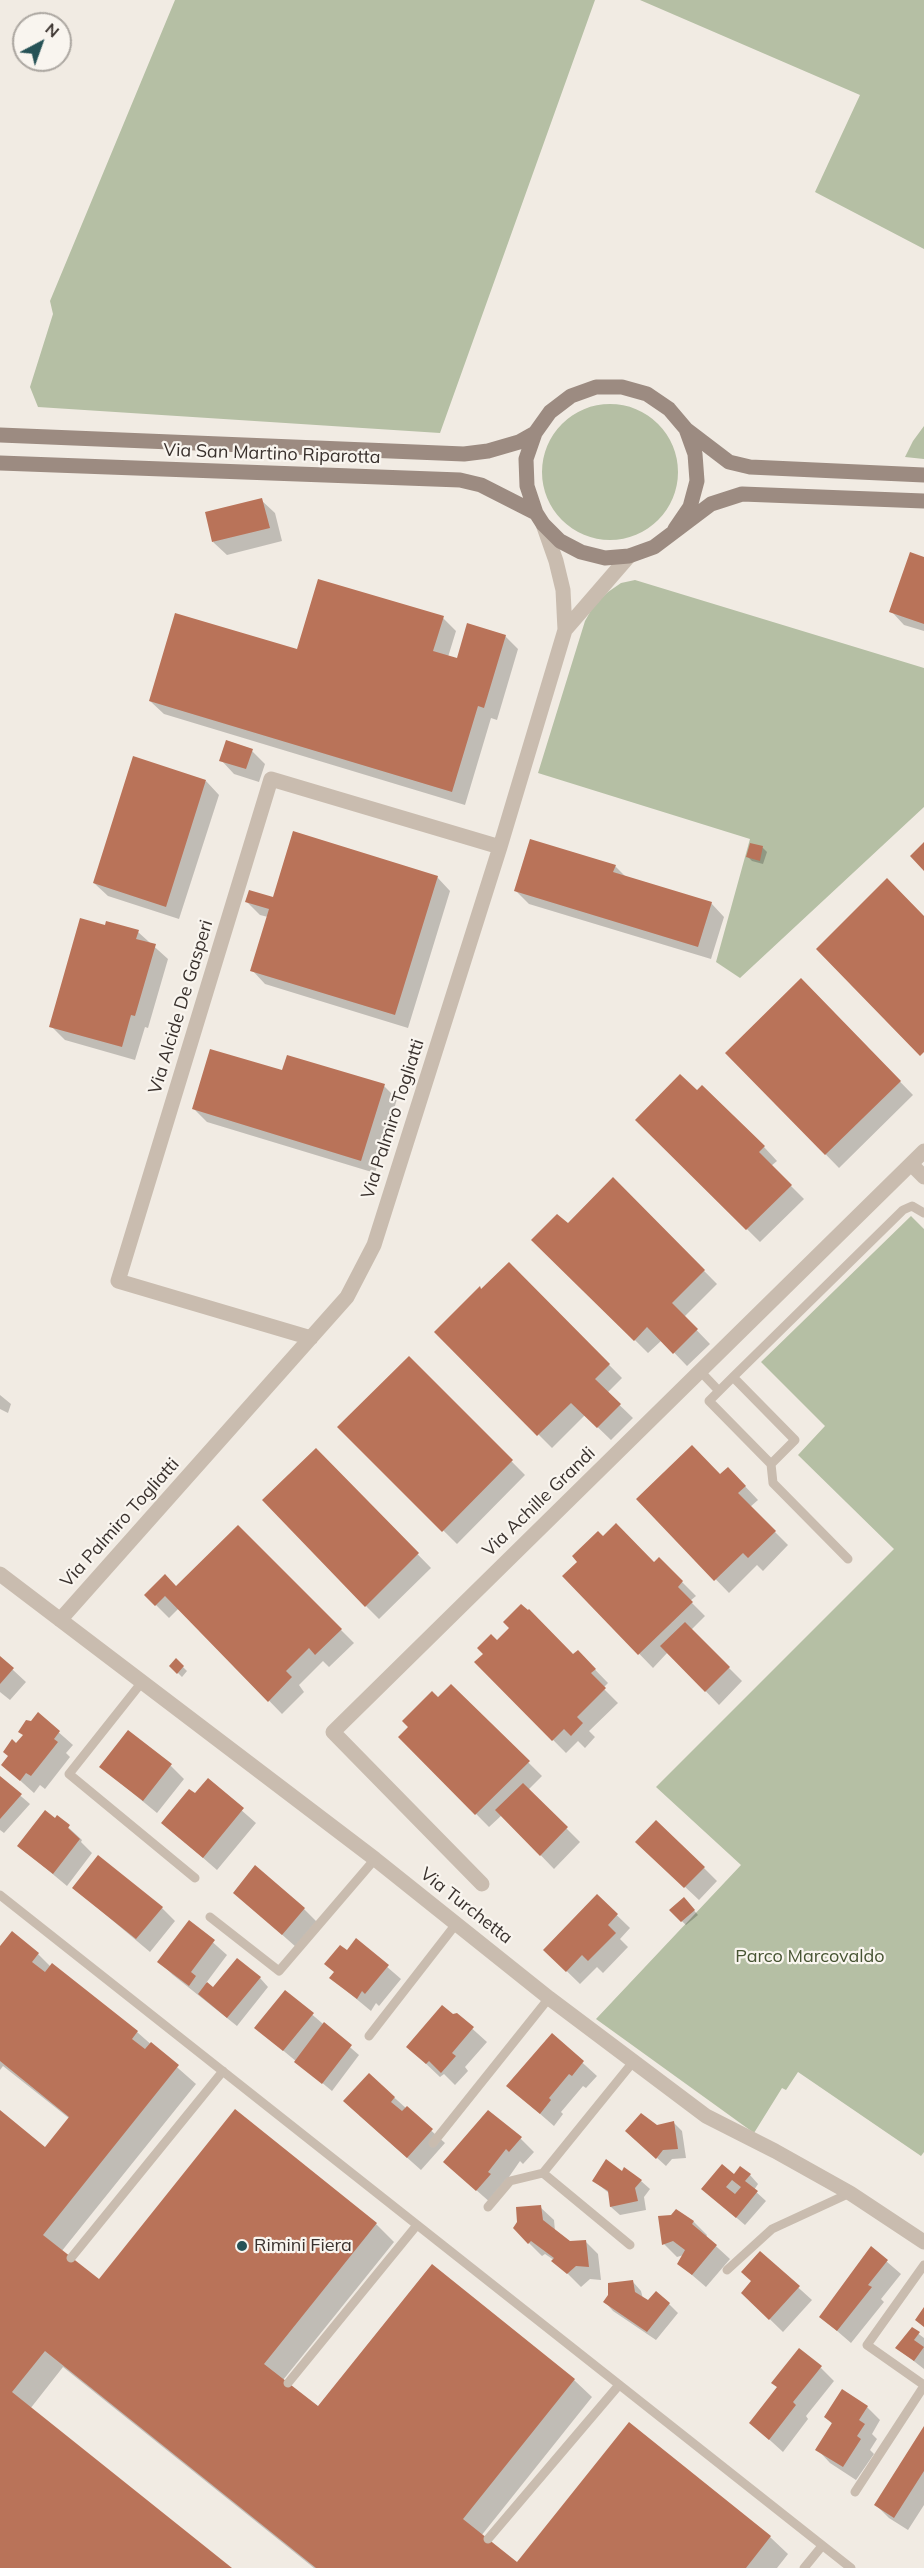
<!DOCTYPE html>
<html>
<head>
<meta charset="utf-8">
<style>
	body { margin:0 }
	#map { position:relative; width:924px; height:2568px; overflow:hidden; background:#f1ebe3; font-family:Mulish,sans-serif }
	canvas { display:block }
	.north { position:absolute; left:12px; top:12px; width:60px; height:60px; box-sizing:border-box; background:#f9f5ef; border:2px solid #aca7a1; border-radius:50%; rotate:41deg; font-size:16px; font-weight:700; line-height:24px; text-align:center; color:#39312d }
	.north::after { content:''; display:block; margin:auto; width:21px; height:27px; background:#265256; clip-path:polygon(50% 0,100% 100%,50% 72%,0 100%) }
</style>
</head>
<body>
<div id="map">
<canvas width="924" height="2568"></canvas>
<div class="north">N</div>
</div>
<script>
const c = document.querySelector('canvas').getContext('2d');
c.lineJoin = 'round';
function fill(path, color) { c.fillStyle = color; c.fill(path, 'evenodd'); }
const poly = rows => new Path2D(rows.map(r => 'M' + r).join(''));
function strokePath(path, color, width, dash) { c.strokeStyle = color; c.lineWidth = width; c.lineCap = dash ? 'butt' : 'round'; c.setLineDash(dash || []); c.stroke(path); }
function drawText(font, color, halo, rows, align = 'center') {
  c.font = font + ' Mulish,sans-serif'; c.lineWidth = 4.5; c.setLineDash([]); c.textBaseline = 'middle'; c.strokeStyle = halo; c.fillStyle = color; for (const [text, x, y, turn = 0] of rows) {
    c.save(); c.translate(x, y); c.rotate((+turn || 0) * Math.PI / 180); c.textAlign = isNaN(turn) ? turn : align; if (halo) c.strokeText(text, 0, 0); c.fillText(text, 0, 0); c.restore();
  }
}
const green = poly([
	[175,0,595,0,440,433,38,407,30,387,53,314,50,301],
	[640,0,924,0,924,249,815,192,860,95],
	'542 472a68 68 0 1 1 136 0a68 68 0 1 1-136 0Z',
	[924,426,924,459,905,457,913,441],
	[635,580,924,668,924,807,740,978,716,962,750,839,538,773,585,621,594,605,608,592,621,583],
	[911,1216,924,1229,924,2152,921,2156,798,2072,786,2090,782,2088,754,2133,596,2019,741,1865,656,1787,894,1549,798,1455,825,1426,761,1362]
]);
const shadow = poly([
	[261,500,275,513,282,541,227,555,213,542],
	[924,558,924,631,904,625,891,611],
	[443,618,456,631,448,657,458,660,505,636,518,649,497,720,491,718,465,805,164,714,150,701],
	[252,751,265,764,259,782,234,774,221,760],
	[206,781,219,795,179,919,108,896,94,883],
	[751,844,763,848,767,852,763,864,752,861,748,857],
	[615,866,627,878,711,903,724,917,711,959,529,904,516,891],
	[437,877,450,891,408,1028,265,984,252,970,268,917,260,915,247,902],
	[138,932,168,959,148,1028,145,1027,135,1060,65,1040,51,1026],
	[801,980,913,1095,839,1168,727,1053],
	[283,1072,384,1086,397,1099,375,1173,207,1122,194,1109],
	[637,1120,764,1147,777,1161,771,1166,804,1199,760,1242],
	[613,1179,717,1284,684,1317,710,1344,687,1366,662,1340,648,1353,534,1240,568,1225],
	[509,1264,622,1378,607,1393,633,1418,611,1440,585,1415,552,1448,436,1332],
	[409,1358,525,1475,457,1544,339,1427],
	[0,1395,11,1404,8,1413,0,1409],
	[316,1450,431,1568,379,1619,366,1606],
	[721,1476,741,1482,758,1500,750,1507,788,1545,763,1571,757,1565,729,1593,638,1499],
	[238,1527,354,1643,329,1667,323,1661,299,1685,304,1692,282,1714,179,1608,169,1618,146,1595,176,1588],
	[603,1538,654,1564,659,1559,696,1596,690,1601,705,1616,691,1630,742,1681,719,1705,668,1652,653,1668,564,1576],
	[497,1642,573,1656,578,1652,608,1683,603,1688,618,1703,589,1731,595,1737,585,1748,578,1741,566,1753,476,1662],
	[0,1658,26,1682,10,1700,0,1692],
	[176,1660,187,1671,182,1677,171,1666],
	[451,1686,542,1776,528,1790,580,1842,554,1869,502,1815,489,1827,400,1737],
	[38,1714,73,1745,66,1753,70,1757,45,1789,40,1785,34,1793,3,1765],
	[171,1766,184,1779,157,1813,101,1767],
	[0,1778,30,1804,4,1833,0,1830],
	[208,1781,256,1823,217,1870,163,1823,195,1795],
	[57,1817,82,1840,81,1842,92,1853,67,1886,19,1846],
	[651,1855,704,1868,717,1881,699,1900],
	[74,1888,162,1908,175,1921,150,1952],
	[235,1893,304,1909,317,1922,296,1947],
	[597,1896,630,1928,620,1939,628,1947,603,1973,597,1967,580,1984,545,1950],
	[684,1899,698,1915,686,1925,671,1911],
	[190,1922,227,1955,206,1983,214,1989,260,1978,268,1987,237,2026,173,1975,159,1962],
	[356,1940,401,1979,379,2006,376,2003,371,2011,331,1978],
	[0,1948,38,1954,51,1967,52,1965,137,2032,196,2084,61,2252,99,2281,376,2224,394,2242,283,2380,318,2408,574,2380,592,2397,481,2536,517,2564,629,2424,770,2537,788,2554,777,2568,314,2568,63,2367,30,2409,229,2568,0,2568,0,2112,45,2149,70,2119,3,2066,0,2070],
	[286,1992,359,2055,332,2091,256,2028],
	[453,2015,457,2015,487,2042,465,2067,468,2071,455,2085,444,2074,440,2077,422,2060],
	[552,2035,597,2076,586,2088,583,2086,561,2112,563,2114,554,2126,508,2086],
	[369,2075,445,2143,421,2170,359,2115],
	[673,2122,682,2131,686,2158,672,2159,666,2166,636,2139,657,2126],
	[520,2138,534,2152,523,2164,520,2161,491,2203,459,2175],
	[622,2173,641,2181,650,2189,644,2197,646,2210,620,2215,611,2207,610,2194,594,2181],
	[750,2175,758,2184,754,2190,766,2201,745,2225,703,2189,734,2176],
	[540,2207,554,2220,555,2231,570,2242,585,2241,598,2254,601,2280,590,2279,581,2287,554,2260,545,2254,542,2256,529,2243],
	[677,2211,694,2222,707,2235,706,2237,730,2259,706,2287,678,2263,684,2255,677,2257,664,2244,672,2216],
	[871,2248,901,2274,881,2299,884,2302,851,2343,821,2317],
	[760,2253,812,2300,783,2332,743,2293,753,2282],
	[633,2282,641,2291,643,2299,648,2302,669,2304,678,2313,656,2340,613,2311,605,2302,609,2295],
	[912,2329,924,2338,924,2369,897,2348],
	[821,2368,834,2381,806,2416,808,2419,783,2452,751,2423,778,2388,773,2383],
	[867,2407,880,2420,872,2434,877,2439,870,2450,874,2454,856,2480,830,2463,817,2449,833,2425,826,2417],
	[924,2429,924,2505,908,2530,889,2518,876,2505]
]);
const building = poly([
	[262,498,270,528,212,542,205,512],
	[910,552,924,557,924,624,889,612],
	[318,579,444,616,433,651,457,658,467,623,506,635,484,708,478,706,452,792,149,701,175,613,297,649],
	[226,740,253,749,246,769,219,761],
	[133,756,206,780,166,907,93,883],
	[293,831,438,876,395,1015,250,971,269,909,245,902,249,890,273,897],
	[530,839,616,865,613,872,712,902,698,947,514,891],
	[924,842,924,871,910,856],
	[750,843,763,846,760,861,746,857],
	[887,878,924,916,924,1052,920,1056,816,949],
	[80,918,105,925,106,921,139,930,136,939,156,944,135,1016,131,1015,122,1047,49,1027],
	[801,978,901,1081,825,1155,725,1053],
	[210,1049,282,1070,287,1055,385,1084,361,1161,192,1109],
	[680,1074,697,1090,702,1085,765,1146,759,1152,792,1185,746,1230,635,1120],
	[613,1177,705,1270,672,1303,698,1329,673,1354,647,1327,634,1341,531,1240,557,1214,568,1223],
	[509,1262,610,1364,595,1379,621,1404,597,1428,571,1403,537,1436,434,1332,480,1286,481,1289],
	[409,1356,513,1460,442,1532,337,1427],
	[692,1445,720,1474,728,1467,746,1486,738,1493,776,1531,748,1558,743,1553,714,1581,636,1499],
	[316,1448,419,1553,365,1607,262,1500],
	[616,1523,654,1562,659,1557,683,1581,678,1587,693,1602,638,1655,562,1576,577,1562,572,1556,598,1531,603,1536],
	[238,1525,342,1629,315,1655,309,1648,286,1671,292,1677,268,1702,165,1596,155,1606,144,1595,165,1574,176,1586],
	[521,1604,528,1610,529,1609,573,1654,578,1650,596,1669,591,1673,606,1688,577,1717,583,1723,571,1736,564,1729,552,1741,474,1662,483,1654,477,1648,491,1634,497,1640,509,1628,503,1622],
	[685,1622,730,1667,705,1692,660,1646],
	[0,1656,14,1668,0,1684],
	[176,1658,184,1666,177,1674,169,1666],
	[451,1684,530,1761,475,1815,398,1737,408,1727,402,1721,432,1691,438,1697],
	[38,1712,60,1731,54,1739,58,1742,31,1776,26,1773,20,1781,1,1765,8,1756,3,1752,12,1739,16,1743,23,1735,18,1732,26,1720,31,1721],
	[128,1730,172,1764,143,1801,99,1767],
	[0,1776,22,1794,0,1819],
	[208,1778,244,1808,203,1858,161,1823,189,1789,195,1793],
	[523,1783,568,1827,540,1856,495,1810],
	[45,1810,55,1818,57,1815,70,1825,68,1828,80,1839,53,1874,17,1846],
	[656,1820,705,1867,684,1888,635,1842],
	[98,1855,163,1907,136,1939,72,1888],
	[255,1865,305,1908,282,1935,233,1893],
	[597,1894,618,1914,608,1925,616,1933,588,1961,582,1955,566,1972,543,1950],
	[684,1897,695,1910,681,1922,669,1910],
	[189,1920,215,1940,191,1972,196,1976,189,1986,157,1962],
	[12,1931,39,1953,32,1962,45,1972,52,1963,138,2031,132,2039,145,2049,151,2042,179,2065,43,2235,99,2279,235,2109,377,2223,264,2364,318,2406,432,2264,575,2379,463,2519,517,2562,629,2422,771,2536,746,2568,316,2568,45,2351,12,2392,232,2568,0,2568,0,2110,45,2147,69,2117,0,2061,0,1946],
	[356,1938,389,1965,365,1994,362,1991,357,1999,329,1978,334,1972,324,1964,340,1945,347,1950],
	[237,1958,261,1977,227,2018,198,1994,207,1982,213,1987],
	[285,1990,314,2013,283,2051,254,2028],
	[442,2005,453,2014,457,2013,474,2027,452,2053,456,2056,441,2073,429,2061,426,2064,406,2047],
	[324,2022,352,2045,322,2084,294,2062],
	[552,2033,584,2061,572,2076,569,2074,549,2098,551,2100,540,2114,506,2086],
	[369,2073,395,2097,391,2102,402,2111,407,2106,433,2129,407,2158,343,2101],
	[488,2110,522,2137,509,2152,506,2149,488,2172,491,2174,476,2191,443,2162],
	[641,2113,657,2125,674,2121,678,2149,663,2150,656,2159,625,2131],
	[606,2159,622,2171,624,2167,642,2180,635,2188,638,2201,610,2207,608,2191,592,2181],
	[722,2164,734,2174,740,2166,751,2174,745,2181,758,2191,736,2218,701,2189],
	[732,2180,741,2187,735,2194,726,2187],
	[541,2205,543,2220,570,2241,586,2240,589,2267,576,2266,567,2274,551,2261,554,2258,531,2241,528,2244,513,2228,517,2222,516,2207],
	[676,2209,694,2221,692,2224,717,2245,692,2275,677,2264,685,2250,673,2241,662,2245,658,2216,671,2215],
	[871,2246,888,2260,868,2285,872,2287,837,2331,819,2317],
	[760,2251,800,2286,769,2320,741,2293,751,2281,741,2272],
	[633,2280,635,2292,648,2300,656,2291,670,2303,647,2332,603,2302,608,2295,608,2283],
	[924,2307,924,2327,915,2320],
	[912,2327,920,2332,914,2340,924,2347,914,2361,895,2348],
	[799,2348,822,2366,793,2402,796,2405,769,2440,749,2423,777,2387,771,2383],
	[842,2389,868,2406,859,2420,865,2424,857,2436,861,2439,843,2467,815,2450,832,2423,824,2417],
	[924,2426,924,2471,894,2518,874,2505]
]);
const lane = poly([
	[700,1371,719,1391],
	[733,1377,795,1440,771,1464,709,1401,733,1377,903,1210,912,1206,924,1213],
	[771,1464,773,1483,848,1559],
	[142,1682,69,1774,195,1878],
	[0,1895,851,2568],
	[210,1917,279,1971,375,1859],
	[369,2036,456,1924],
	[433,2143,549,1998],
	[543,2173,630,2245],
	[488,2207,510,2181,543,2173,633,2062],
	[71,2258,223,2071],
	[924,2265,867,2345,924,2385],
	[727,2270,772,2229,850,2193],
	[288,2383,417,2225],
	[855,2492,924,2386],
	[488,2539,619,2385],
	[804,2568,822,2546]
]);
const street = poly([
	[543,524,556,561,563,590,565,630],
	[911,1164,924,1177],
	[311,1338,118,1281,271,779,500,847],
	[0,1574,375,1859,549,1998,706,2116,775,2151,850,2193,924,2242],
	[60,1620,347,1297,374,1245,500,847,565,630,629,556],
	[482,1884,333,1732,924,1151]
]);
const secondary = poly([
	[687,430,729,462,750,467,924,475],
	[0,435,464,454,488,451,519,442,535,433],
	[0,463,460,480,481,485,536,513],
	[675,529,690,507,697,481,695,454,686,429,669,409,647,394,622,387,596,387,571,396,550,412,535,433,526,459,527,486,536,513,543,524,560,541,581,552,605,558,629,556,654,547,711,504,742,494,924,501]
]);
const markers = [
	[242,2246,6,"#265256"]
];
const streetNames = [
	["Via San Martino Riparotta",272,454,2],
	["Via Alcide De Gasperi",181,1007,-73],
	["Via Palmiro Togliatti",393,1119,-72],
	["Via Achille Grandi",539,1502,-44],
	["Via Palmiro Togliatti",120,1523,-48],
	["Via Turchetta",466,1906,38]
];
const parkNames = [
	["Parco Marcovaldo",810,1957]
];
const poiNames = [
	["Rimini Fiera",254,2246]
];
fill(green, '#b5bfa4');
fill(shadow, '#0003');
fill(building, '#b97359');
strokePath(lane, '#c9bcaf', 9);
strokePath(street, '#c9bcaf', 15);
strokePath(secondary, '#9c8b81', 15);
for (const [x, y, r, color] of markers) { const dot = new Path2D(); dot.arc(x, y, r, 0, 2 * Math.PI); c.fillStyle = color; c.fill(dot); strokePath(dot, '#f9f5ef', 2); }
drawText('18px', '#39312d', '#f9f5ef', streetNames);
drawText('18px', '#475433', '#f9f5ef', parkNames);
drawText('18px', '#39312d', '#f9f5ef', poiNames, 'left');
</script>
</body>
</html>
